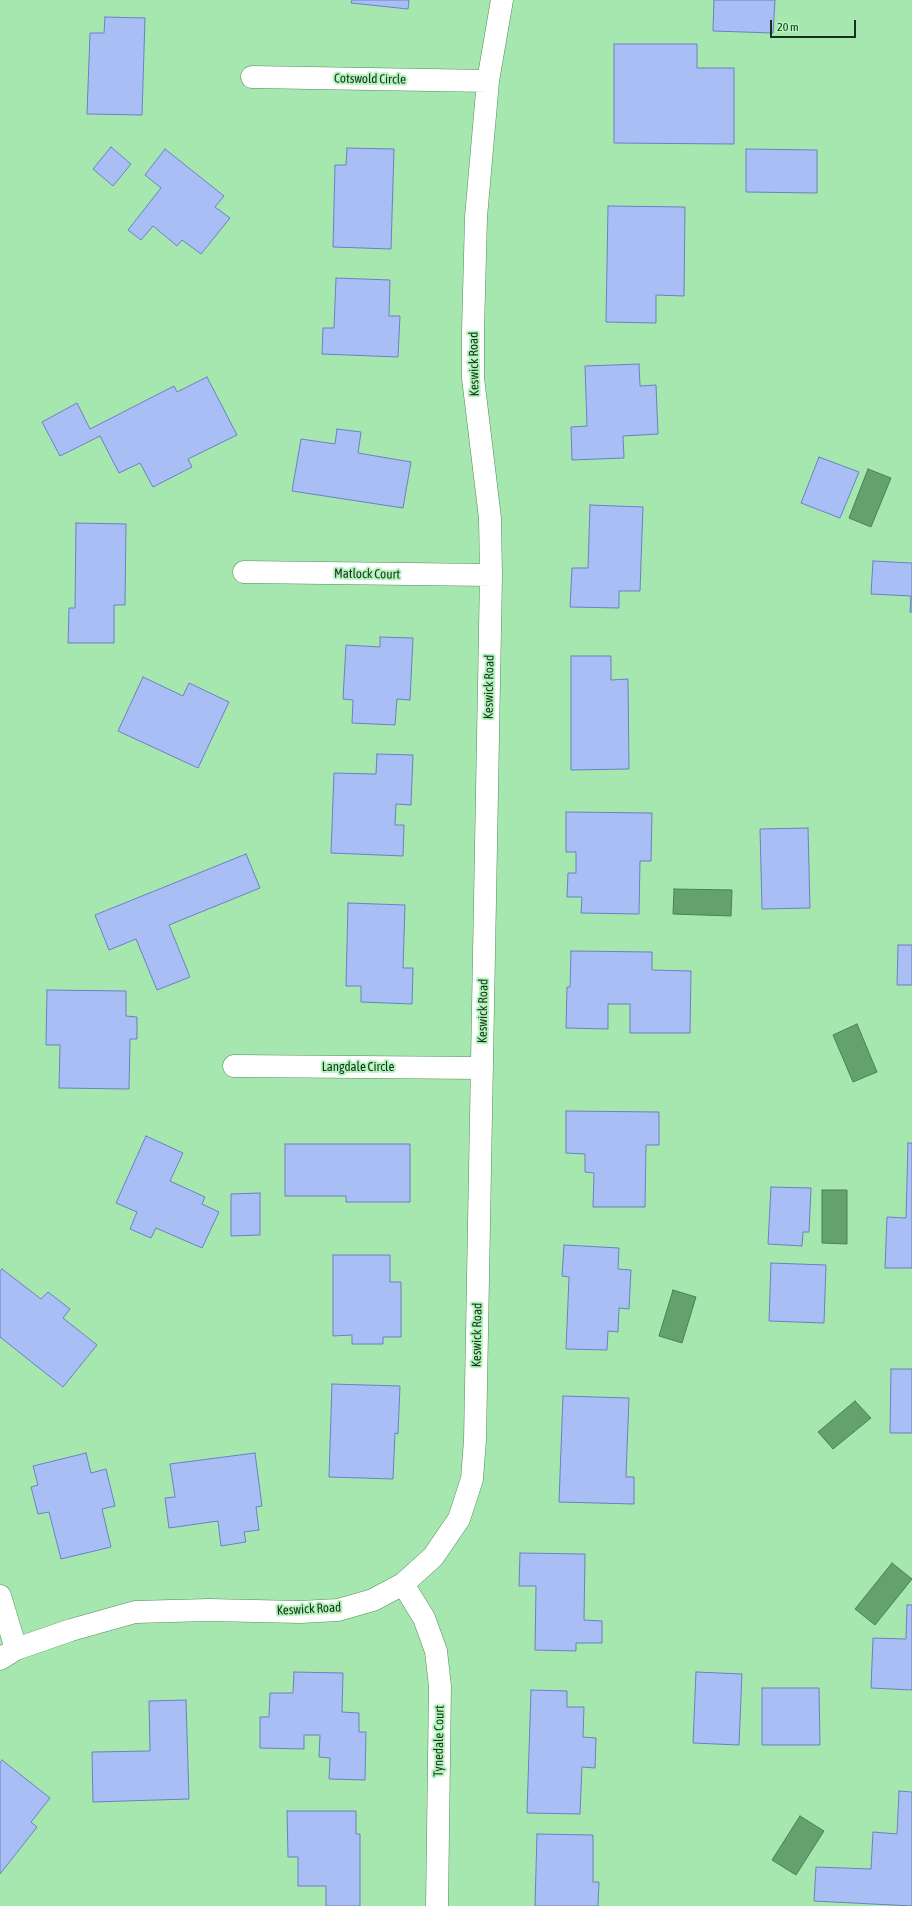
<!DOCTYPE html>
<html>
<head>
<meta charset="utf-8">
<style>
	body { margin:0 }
	#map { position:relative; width:912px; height:1906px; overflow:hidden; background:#a6e7af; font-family:"Asap Condensed",sans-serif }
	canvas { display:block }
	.scale { position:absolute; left:770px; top:20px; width:86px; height:18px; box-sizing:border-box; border:2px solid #17311b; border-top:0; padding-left:5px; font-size:12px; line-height:14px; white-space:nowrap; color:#17311b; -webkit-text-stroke:3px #b3f4bc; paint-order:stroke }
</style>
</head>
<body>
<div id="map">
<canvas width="912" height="1906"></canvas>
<div class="scale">20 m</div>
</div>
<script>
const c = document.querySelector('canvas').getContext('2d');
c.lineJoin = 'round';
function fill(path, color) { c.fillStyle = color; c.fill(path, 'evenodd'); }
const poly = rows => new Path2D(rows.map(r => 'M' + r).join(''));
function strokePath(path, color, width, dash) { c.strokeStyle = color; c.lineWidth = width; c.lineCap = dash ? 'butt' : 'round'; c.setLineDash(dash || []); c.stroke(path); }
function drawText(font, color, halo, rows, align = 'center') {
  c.font = font + ' "Asap Condensed",sans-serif'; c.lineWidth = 4; c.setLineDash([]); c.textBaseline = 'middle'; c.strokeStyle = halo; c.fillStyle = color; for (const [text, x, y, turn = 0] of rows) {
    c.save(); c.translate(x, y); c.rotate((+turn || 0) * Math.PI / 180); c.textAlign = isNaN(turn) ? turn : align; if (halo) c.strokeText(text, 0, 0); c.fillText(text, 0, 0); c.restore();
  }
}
const water = poly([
	[868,469,891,478,871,527,849,518,868,469],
	[674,889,732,890,731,916,673,914,674,889],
	[857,1024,877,1072,853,1082,833,1035,857,1024],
	[822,1190,847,1190,847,1244,822,1243,822,1190],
	[673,1290,696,1297,682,1343,659,1336,673,1290],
	[855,1401,871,1418,833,1449,818,1432,855,1401],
	[892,1563,912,1579,875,1625,855,1609,892,1563],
	[800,1816,824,1831,796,1875,772,1860,800,1816]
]);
const building = poly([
	[352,0,409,0,408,9,351,3,352,0],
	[714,0,775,0,773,33,713,31,714,0],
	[105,17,145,18,142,115,87,114,90,33,104,33,105,17],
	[614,44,697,44,697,68,734,68,734,144,614,143,614,44],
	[111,147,131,164,113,186,93,169,111,147],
	[347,148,394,149,391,249,333,247,335,165,346,165,347,148],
	[165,149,224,196,215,207,230,218,201,254,182,240,177,246,153,226,141,240,128,230,161,188,145,175,165,149],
	[746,149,817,150,817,193,746,192,746,149],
	[608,206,685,207,684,296,656,295,656,323,606,322,608,206],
	[336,278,390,280,389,316,400,316,398,357,322,354,323,328,334,328,336,278],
	[639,364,640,386,656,385,658,434,623,436,624,458,572,460,571,427,587,426,585,366,639,364],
	[207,377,237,435,188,459,192,467,153,487,140,463,119,473,100,436,60,456,42,422,77,403,90,429,174,386,177,392,207,377],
	[337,429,361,432,358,453,411,462,403,508,292,491,301,439,335,444,337,429],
	[819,457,859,472,840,518,801,503,819,457],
	[590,505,643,507,640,591,619,591,619,608,570,607,572,568,588,568,590,505],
	[76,523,126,524,125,605,114,605,114,643,68,643,69,608,75,608,76,523],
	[873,561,912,563,912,612,910,612,911,596,871,594,873,561],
	[380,637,413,638,410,700,397,699,395,725,352,723,353,700,343,699,346,645,380,647,380,637],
	[571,656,611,656,611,680,628,679,629,769,571,770,571,656],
	[143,677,183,696,189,683,229,702,198,768,118,731,143,677],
	[377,754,413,755,411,805,396,804,395,825,404,825,403,856,331,853,334,773,376,774,377,754],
	[566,812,652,813,651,861,640,861,639,914,581,913,582,897,567,897,568,873,576,873,576,852,566,852,566,812],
	[808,828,810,908,762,909,760,829,808,828],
	[246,854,260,888,169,925,190,977,157,990,136,939,109,950,95,915,246,854],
	[348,903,405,905,403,968,413,968,412,1004,361,1002,361,986,346,986,348,903],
	[898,945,912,945,912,985,897,985,898,945],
	[571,951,652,952,652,970,691,971,690,1033,630,1033,630,1004,608,1004,608,1029,566,1028,567,987,570,987,571,951],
	[47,990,126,991,126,1016,137,1017,137,1039,130,1039,129,1089,59,1088,60,1045,46,1045,47,990],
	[566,1111,659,1112,659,1145,646,1145,645,1207,593,1207,594,1173,585,1172,585,1154,566,1153,566,1111],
	[146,1136,183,1153,170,1181,205,1197,202,1204,219,1212,202,1248,156,1228,151,1238,130,1229,137,1212,116,1203,146,1136],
	[908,1143,912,1143,912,1268,885,1268,887,1217,906,1218,908,1143],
	[285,1144,410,1144,410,1202,346,1202,346,1196,285,1196,285,1144],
	[771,1187,811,1188,809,1232,803,1232,802,1246,768,1244,771,1187],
	[260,1193,260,1235,231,1236,231,1194,260,1193],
	[564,1245,619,1248,618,1269,631,1270,629,1309,619,1308,618,1332,608,1331,607,1350,566,1349,569,1277,562,1276,564,1245],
	[333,1255,390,1255,390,1282,401,1282,401,1337,383,1337,383,1344,352,1344,352,1335,333,1336,333,1255],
	[771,1263,826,1265,824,1323,769,1321,771,1263],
	[2,1269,41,1299,48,1292,70,1309,63,1318,97,1345,63,1387,0,1337,0,1271,2,1269],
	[891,1369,912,1369,912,1433,890,1433,891,1369],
	[332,1384,400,1386,398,1434,395,1433,393,1479,329,1477,332,1384],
	[563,1396,629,1398,626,1477,634,1477,634,1504,559,1502,563,1396],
	[86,1453,91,1473,106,1469,115,1506,102,1509,111,1547,61,1559,49,1512,38,1514,31,1487,38,1485,33,1466,86,1453],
	[255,1453,262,1506,256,1507,259,1530,244,1532,246,1542,221,1546,218,1521,169,1528,165,1498,175,1497,170,1464,255,1453],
	[520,1553,585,1554,584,1620,602,1621,602,1643,576,1643,576,1651,535,1650,536,1586,519,1586,520,1553],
	[907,1605,912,1605,912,1690,871,1688,873,1638,906,1639,907,1605],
	[294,1672,343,1673,342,1712,359,1713,359,1732,366,1732,365,1780,329,1779,330,1758,319,1757,320,1735,304,1735,304,1749,260,1748,260,1717,269,1717,270,1693,293,1693,294,1672],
	[696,1672,742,1674,739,1745,693,1743,696,1672],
	[762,1688,819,1688,820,1745,762,1745,762,1688],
	[531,1690,567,1691,567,1707,584,1707,583,1737,596,1738,595,1768,582,1767,580,1814,527,1813,531,1690],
	[186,1700,189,1799,93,1802,92,1752,150,1751,149,1701,186,1700],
	[2,1760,50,1798,31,1822,37,1827,0,1874,0,1763,2,1760],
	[899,1791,912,1792,912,1906,814,1901,816,1867,871,1869,873,1832,897,1834,899,1791],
	[287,1811,356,1811,356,1834,360,1834,360,1906,326,1906,326,1886,298,1886,298,1857,288,1857,287,1811],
	[537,1834,593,1835,593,1882,599,1882,598,1906,535,1906,537,1834]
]);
const minor = poly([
	[252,77,488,81],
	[244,572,491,575],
	[234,1066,482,1068],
	[403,1584,424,1618,436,1651,440,1686,437,1906],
	[0,1596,16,1649],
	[0,1659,16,1649,71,1630,135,1612,209,1610,300,1612,338,1610,373,1600,403,1584,433,1557,459,1519,472,1479,475,1440,491,575,490,518,473,378,473,331,476,217,488,81,502,0]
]);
const streetNames = [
	["Cotswold Circle",370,79,1],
	["Keswick Road",474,364,-91],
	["Matlock Court",367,574,1],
	["Keswick Road",489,687,-89],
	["Keswick Road",483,1011,-89],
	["Langdale Circle",358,1067],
	["Keswick Road",477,1335,-89],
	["Keswick Road",309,1609,-3],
	["Tynedale Court",439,1741,-89]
];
fill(water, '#63a26d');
strokePath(water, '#4c8054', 1);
fill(building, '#a9bef4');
strokePath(building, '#6a81c1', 1);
strokePath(minor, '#508d5a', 23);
strokePath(minor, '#fff', 22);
drawText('13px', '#17311b', '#b3f4bc', streetNames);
</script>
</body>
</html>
